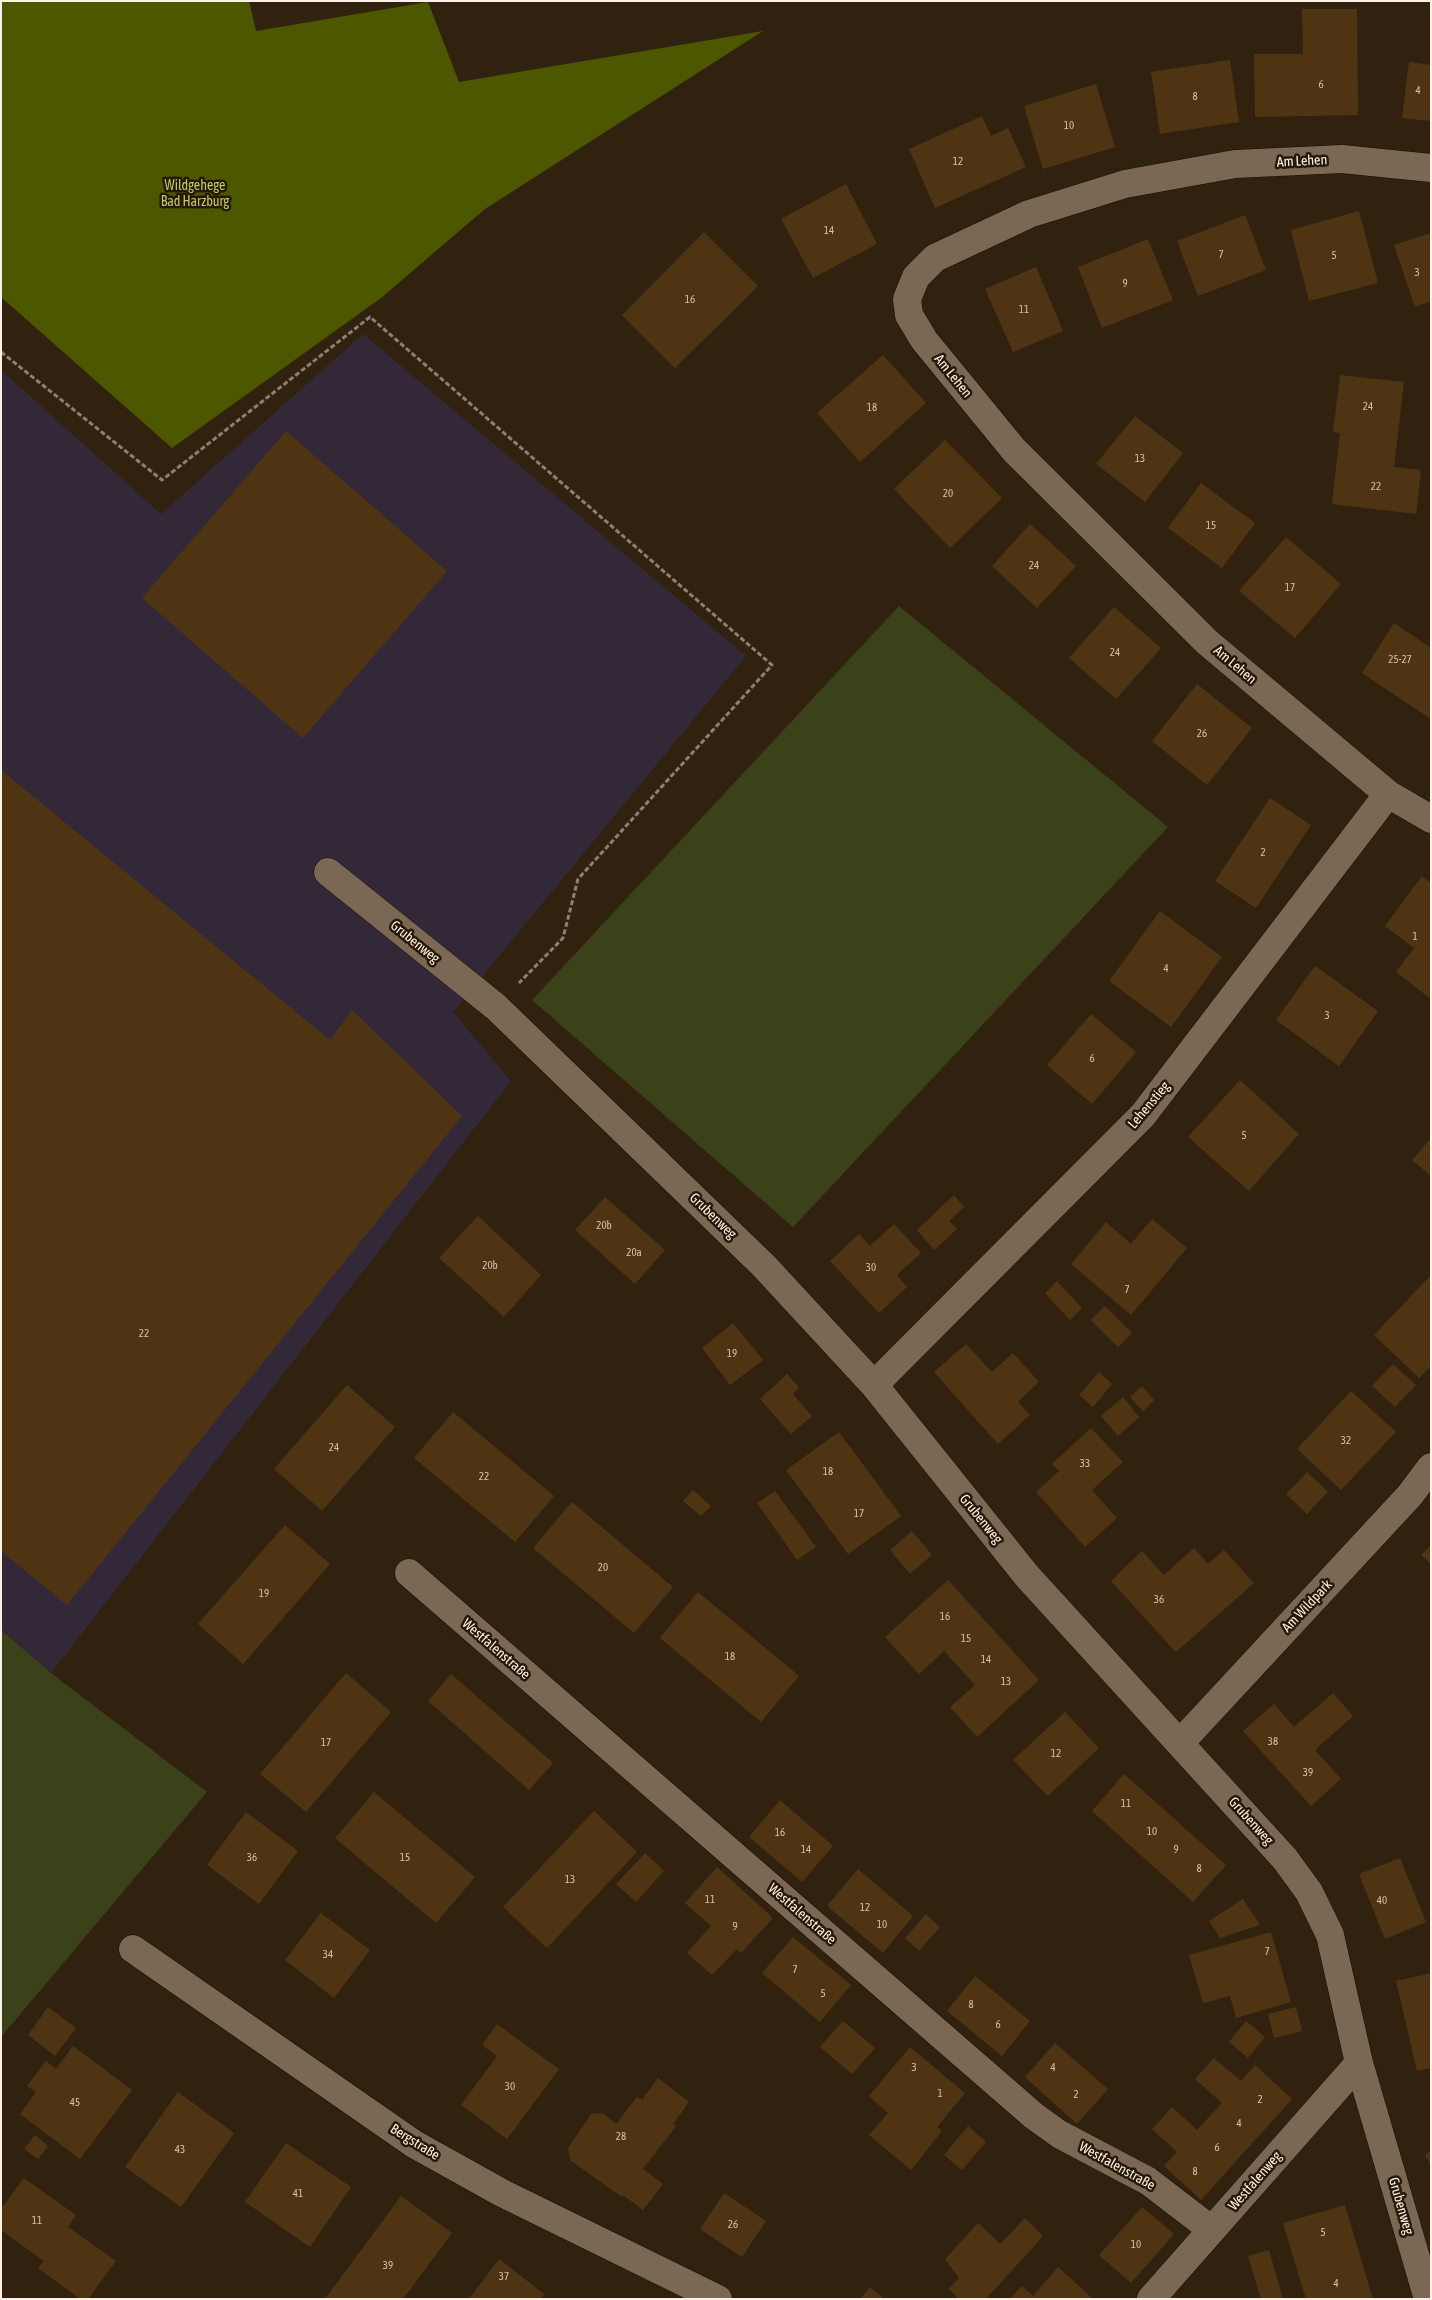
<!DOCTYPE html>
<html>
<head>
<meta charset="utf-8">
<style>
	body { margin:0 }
	#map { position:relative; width:1432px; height:2300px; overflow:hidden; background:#312210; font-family:"Asap Condensed",sans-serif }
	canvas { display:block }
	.frame { position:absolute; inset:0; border:2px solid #fcf1e7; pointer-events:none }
</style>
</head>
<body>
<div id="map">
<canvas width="1432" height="2300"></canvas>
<div class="frame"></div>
</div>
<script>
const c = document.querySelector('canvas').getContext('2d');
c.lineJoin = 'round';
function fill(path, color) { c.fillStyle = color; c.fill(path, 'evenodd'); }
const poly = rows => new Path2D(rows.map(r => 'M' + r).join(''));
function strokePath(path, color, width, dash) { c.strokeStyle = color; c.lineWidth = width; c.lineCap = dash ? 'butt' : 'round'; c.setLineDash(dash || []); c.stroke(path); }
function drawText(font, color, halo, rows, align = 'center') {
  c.font = font + ' "Asap Condensed",sans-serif'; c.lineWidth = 5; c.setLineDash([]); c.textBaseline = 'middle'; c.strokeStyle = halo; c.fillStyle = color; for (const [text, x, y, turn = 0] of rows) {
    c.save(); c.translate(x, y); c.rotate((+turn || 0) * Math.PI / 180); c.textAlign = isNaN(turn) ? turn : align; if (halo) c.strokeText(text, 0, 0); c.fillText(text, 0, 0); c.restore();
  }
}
const industrial = poly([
	[363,334,746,656,453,1012,511,1081,51,1673,1,1630,1,370,161,514]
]);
const green = poly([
	[899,606,1168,827,793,1227,532,1000],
	[1,1630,51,1673,207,1792,1,2037]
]);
const forest = poly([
	[1,1,249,1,256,31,428,2,459,82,763,31,485,209,381,298,172,448,1,297]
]);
const building = poly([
	[1302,9,1357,9,1358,115,1255,117,1254,54,1303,54],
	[1230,60,1239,122,1160,134,1151,72],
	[1409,62,1431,65,1431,121,1402,118],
	[1096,84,1115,147,1043,169,1024,106],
	[982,116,991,136,1008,128,1026,167,935,208,909,149],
	[846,184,877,244,813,278,781,219],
	[1359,211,1378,283,1309,301,1291,230],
	[1245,215,1266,270,1198,296,1177,241],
	[704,232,758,286,675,368,622,315],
	[1431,233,1431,301,1415,307,1394,245],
	[1148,239,1173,300,1102,328,1078,267],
	[1036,267,1063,331,1013,352,985,289],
	[883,355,926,403,860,462,817,413],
	[1340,375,1404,382,1394,467,1421,470,1416,514,1332,504,1340,433,1333,432],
	[1135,416,1183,453,1145,502,1096,464],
	[286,431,447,571,303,738,142,598],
	[945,440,1002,498,950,548,894,489],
	[1201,483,1255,523,1222,568,1168,528],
	[1030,524,1076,566,1037,608,992,566],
	[1286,537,1341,584,1295,638,1239,591],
	[1114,607,1161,648,1116,699,1069,658],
	[1394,623,1431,648,1431,719,1362,673],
	[1197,684,1252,728,1207,785,1152,741],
	[1,770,330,1040,352,1010,462,1116,67,1605,1,1551],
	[1270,798,1311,825,1256,908,1215,881],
	[1422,876,1431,883,1431,999,1396,972,1414,948,1385,926],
	[1160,911,1222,957,1171,1027,1109,981],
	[1315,966,1378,1011,1339,1066,1276,1020],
	[1091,1014,1136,1052,1092,1104,1047,1065],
	[1240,1080,1299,1134,1249,1191,1188,1137],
	[1431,1138,1431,1176,1412,1160],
	[954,1195,964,1207,949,1221,957,1229,934,1250,917,1230],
	[605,1197,665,1250,635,1284,575,1230],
	[478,1216,541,1275,504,1317,439,1258],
	[1152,1219,1187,1248,1131,1315,1071,1264,1106,1222,1131,1244],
	[894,1224,921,1253,897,1275,907,1287,879,1313,830,1261,859,1234,870,1246],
	[1431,1275,1431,1366,1419,1378,1374,1335],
	[1057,1281,1082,1308,1070,1320,1045,1293],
	[1105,1306,1132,1333,1118,1347,1091,1320],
	[733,1323,763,1360,730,1385,702,1348],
	[966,1344,992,1372,1013,1353,1039,1382,1018,1402,1030,1415,998,1444,934,1372],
	[1393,1364,1416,1385,1395,1407,1372,1386],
	[1099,1372,1112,1384,1093,1407,1079,1395],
	[787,1374,799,1387,793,1394,812,1416,791,1434,760,1399],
	[347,1385,395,1427,322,1511,274,1469],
	[1142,1386,1154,1400,1143,1411,1130,1397],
	[1351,1391,1396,1432,1341,1490,1297,1449],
	[1123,1397,1139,1417,1118,1436,1101,1416],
	[453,1412,554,1496,515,1542,414,1458],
	[1091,1428,1123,1462,1092,1490,1117,1518,1085,1547,1036,1492,1059,1471,1052,1464],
	[839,1432,901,1516,848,1554,786,1470],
	[1307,1472,1328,1492,1307,1514,1286,1494],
	[693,1490,711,1506,701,1516,683,1501],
	[775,1491,816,1547,797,1560,757,1503],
	[572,1502,673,1587,634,1633,533,1548],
	[285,1525,330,1564,243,1664,198,1624],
	[912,1531,932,1555,910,1574,890,1550],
	[1431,1545,1431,1564,1421,1555],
	[1194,1548,1208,1564,1224,1550,1254,1583,1176,1652,1111,1581,1142,1551,1164,1575],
	[948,1580,1039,1680,977,1737,950,1707,975,1685,944,1651,919,1674,885,1637],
	[698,1592,799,1676,761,1722,660,1638],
	[346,1673,391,1712,306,1812,260,1774],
	[451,1674,553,1763,529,1790,428,1701],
	[1333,1693,1353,1716,1315,1750,1341,1779,1311,1806,1243,1731,1274,1704,1294,1727],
	[1065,1712,1099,1748,1048,1796,1013,1760],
	[1124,1774,1226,1865,1193,1902,1092,1811],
	[374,1792,475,1877,436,1923,335,1838],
	[780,1800,833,1846,802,1882,749,1837],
	[594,1811,637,1852,547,1948,503,1907],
	[246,1812,298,1851,259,1904,207,1865],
	[645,1853,664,1871,636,1902,616,1884],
	[1400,1858,1426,1922,1385,1939,1359,1874],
	[717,1867,773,1918,741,1953,737,1949,712,1975,687,1953,711,1926,685,1903],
	[858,1869,913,1916,883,1953,827,1906],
	[1243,1899,1260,1925,1220,1938,1209,1921],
	[321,1913,370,1950,334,1998,285,1960],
	[926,1914,940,1927,919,1951,905,1938],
	[1271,1932,1291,2002,1236,2018,1230,1996,1203,2003,1189,1955],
	[793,1937,851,1985,820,2022,762,1973],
	[1431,1973,1431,2068,1417,2071,1396,1981],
	[975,1976,1030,2021,1002,2056,947,2011],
	[48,2007,76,2028,55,2056,28,2035],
	[1296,2007,1302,2031,1274,2038,1268,2014],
	[843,2021,875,2048,852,2074,820,2047],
	[1246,2021,1265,2037,1248,2058,1229,2042],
	[497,2024,559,2069,507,2139,461,2105,497,2056,482,2045],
	[1055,2043,1108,2089,1077,2124,1025,2077],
	[73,2046,132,2090,80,2159,20,2114,36,2092,27,2086,46,2061,56,2069],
	[910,2047,965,2093,937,2127,942,2131,911,2170,869,2135,888,2113,869,2096],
	[1214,2058,1241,2081,1255,2065,1292,2099,1201,2200,1164,2166,1177,2152,1152,2129,1172,2107,1197,2130,1222,2103,1195,2079],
	[658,2078,689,2102,673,2124,676,2126,643,2169,663,2184,643,2210,623,2195,622,2197,570,2160,568,2148,592,2113,604,2114,616,2124,637,2097,642,2100],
	[178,2092,234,2133,181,2207,125,2167],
	[968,2126,986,2142,962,2170,944,2155],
	[35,2135,48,2146,38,2159,24,2149],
	[286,2143,351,2187,310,2247,245,2202],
	[1431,2151,1431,2165,1425,2155],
	[24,2178,76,2215,68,2227,116,2261,88,2299,80,2299,38,2268,44,2261,1,2230,1,2209],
	[724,2193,766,2221,742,2257,700,2229],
	[401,2196,452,2233,403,2299,325,2299],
	[1345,2205,1373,2299,1306,2299,1283,2223],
	[1142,2207,1174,2234,1131,2283,1099,2255],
	[1025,2218,1043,2236,986,2299,959,2299,948,2289,959,2278,945,2259,978,2223,1000,2244],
	[1269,2250,1283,2299,1261,2299,1248,2256],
	[499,2259,544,2294,541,2299,469,2299],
	[1058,2267,1093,2299,1010,2299,1022,2286,1033,2296],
	[870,2287,884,2299,860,2299]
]);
const path = poly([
	[1,352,162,480,370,317,772,665,578,879,563,938,519,983]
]);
const street = poly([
	[1431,168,1342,159,1235,164,1125,184,1029,214,935,258,916,277,907,299,909,315,924,340,1014,450,1207,642,1388,794,1431,819],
	[328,872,496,1007,764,1266,874,1385,1027,1576,1285,1859,1309,1892,1330,1935,1359,2063,1428,2299],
	[874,1385,1143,1115,1388,794],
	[409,1573,1034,2116,1059,2134,1148,2181,1212,2230],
	[1180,1743,1410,1495,1431,1467],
	[133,1949,414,2144,502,2193,718,2299],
	[1151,2299,1359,2063]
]);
const numberNames = [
	["6",1321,85],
	["4",1418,91],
	["8",1195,97],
	["10",1069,126],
	["12",958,162],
	["14",829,231],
	["7",1221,255],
	["5",1334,256],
	["3",1417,273],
	["9",1125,284],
	["16",690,300],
	["11",1024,310],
	["24",1368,407],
	["18",872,408],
	["13",1140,459],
	["22",1376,487],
	["20",948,494],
	["15",1211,526],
	["24",1034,566],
	["17",1290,588],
	["24",1115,653],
	["25-27",1400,660],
	["26",1202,734],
	["2",1263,853],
	["1",1415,937],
	["4",1166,969],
	["3",1327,1016],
	["6",1092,1059],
	["5",1244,1136],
	["20b",604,1226],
	["20a",634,1253],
	["20b",490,1266],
	["30",871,1268],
	["7",1127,1290],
	["22",144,1334],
	["19",732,1354],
	["32",1346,1441],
	["24",334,1448],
	["33",1085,1464],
	["18",828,1472],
	["22",484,1477],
	["17",859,1514],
	["20",603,1568],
	["19",264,1594],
	["36",1159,1600],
	["16",945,1617],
	["15",966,1639],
	["18",730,1657],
	["14",986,1660],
	["13",1006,1682],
	["38",1273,1742],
	["17",326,1743],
	["12",1056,1754],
	["39",1308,1773],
	["11",1126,1804],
	["10",1152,1832],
	["16",780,1833],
	["14",806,1850],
	["9",1176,1850],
	["36",252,1858],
	["15",405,1858],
	["8",1199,1869],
	["13",570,1880],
	["11",710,1900],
	["40",1382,1901],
	["12",865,1908],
	["10",882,1925],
	["9",735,1927],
	["7",1267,1952],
	["34",328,1955],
	["7",795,1970],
	["5",823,1994],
	["8",971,2005],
	["6",998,2025],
	["3",914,2068],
	["4",1053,2068],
	["30",510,2087],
	["1",940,2094],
	["2",1076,2095],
	["2",1260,2100],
	["45",75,2103],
	["4",1239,2124],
	["28",621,2137],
	["6",1217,2148],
	["43",180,2150],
	["8",1195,2172],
	["41",298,2194],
	["11",37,2221],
	["26",733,2225],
	["5",1323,2233],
	["10",1136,2245],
	["39",388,2266],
	["37",504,2277],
	["4",1336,2284]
];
const streetNames = [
	["Am Lehen",1302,161,-3],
	["Am Lehen",953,376,51],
	["Am Lehen",1235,665,40],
	["Grubenweg",415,942,39],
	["Lehenstieg",1149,1105,-50],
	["Grubenweg",713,1216,44],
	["Grubenweg",981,1519,51],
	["Am Wildpark",1307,1606,-47],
	["Westfalenstraße",496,1649,41],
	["Grubenweg",1251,1821,48],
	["Westfalenstraße",802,1914,41],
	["Bergstraße",415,2142,32],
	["Westfalenstraße",1117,2166,29],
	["Westfalenweg",1255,2181,-49],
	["Grubenweg",1401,2206,74]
];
const parkNames = [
	["Wildgehege",195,186],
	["Bad Harzburg",195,202]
];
fill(industrial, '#322837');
fill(green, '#3b4119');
fill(forest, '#4d5700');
fill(building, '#4f3413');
strokePath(street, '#180b00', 29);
strokePath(path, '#8d8072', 3, [5, 2.5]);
strokePath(street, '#7a6855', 28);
drawText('11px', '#d1c2b2', null, numberNames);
drawText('14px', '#fcf1e7', '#271807', streetNames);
drawText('14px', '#bbcc65', '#271807', parkNames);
</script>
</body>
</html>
